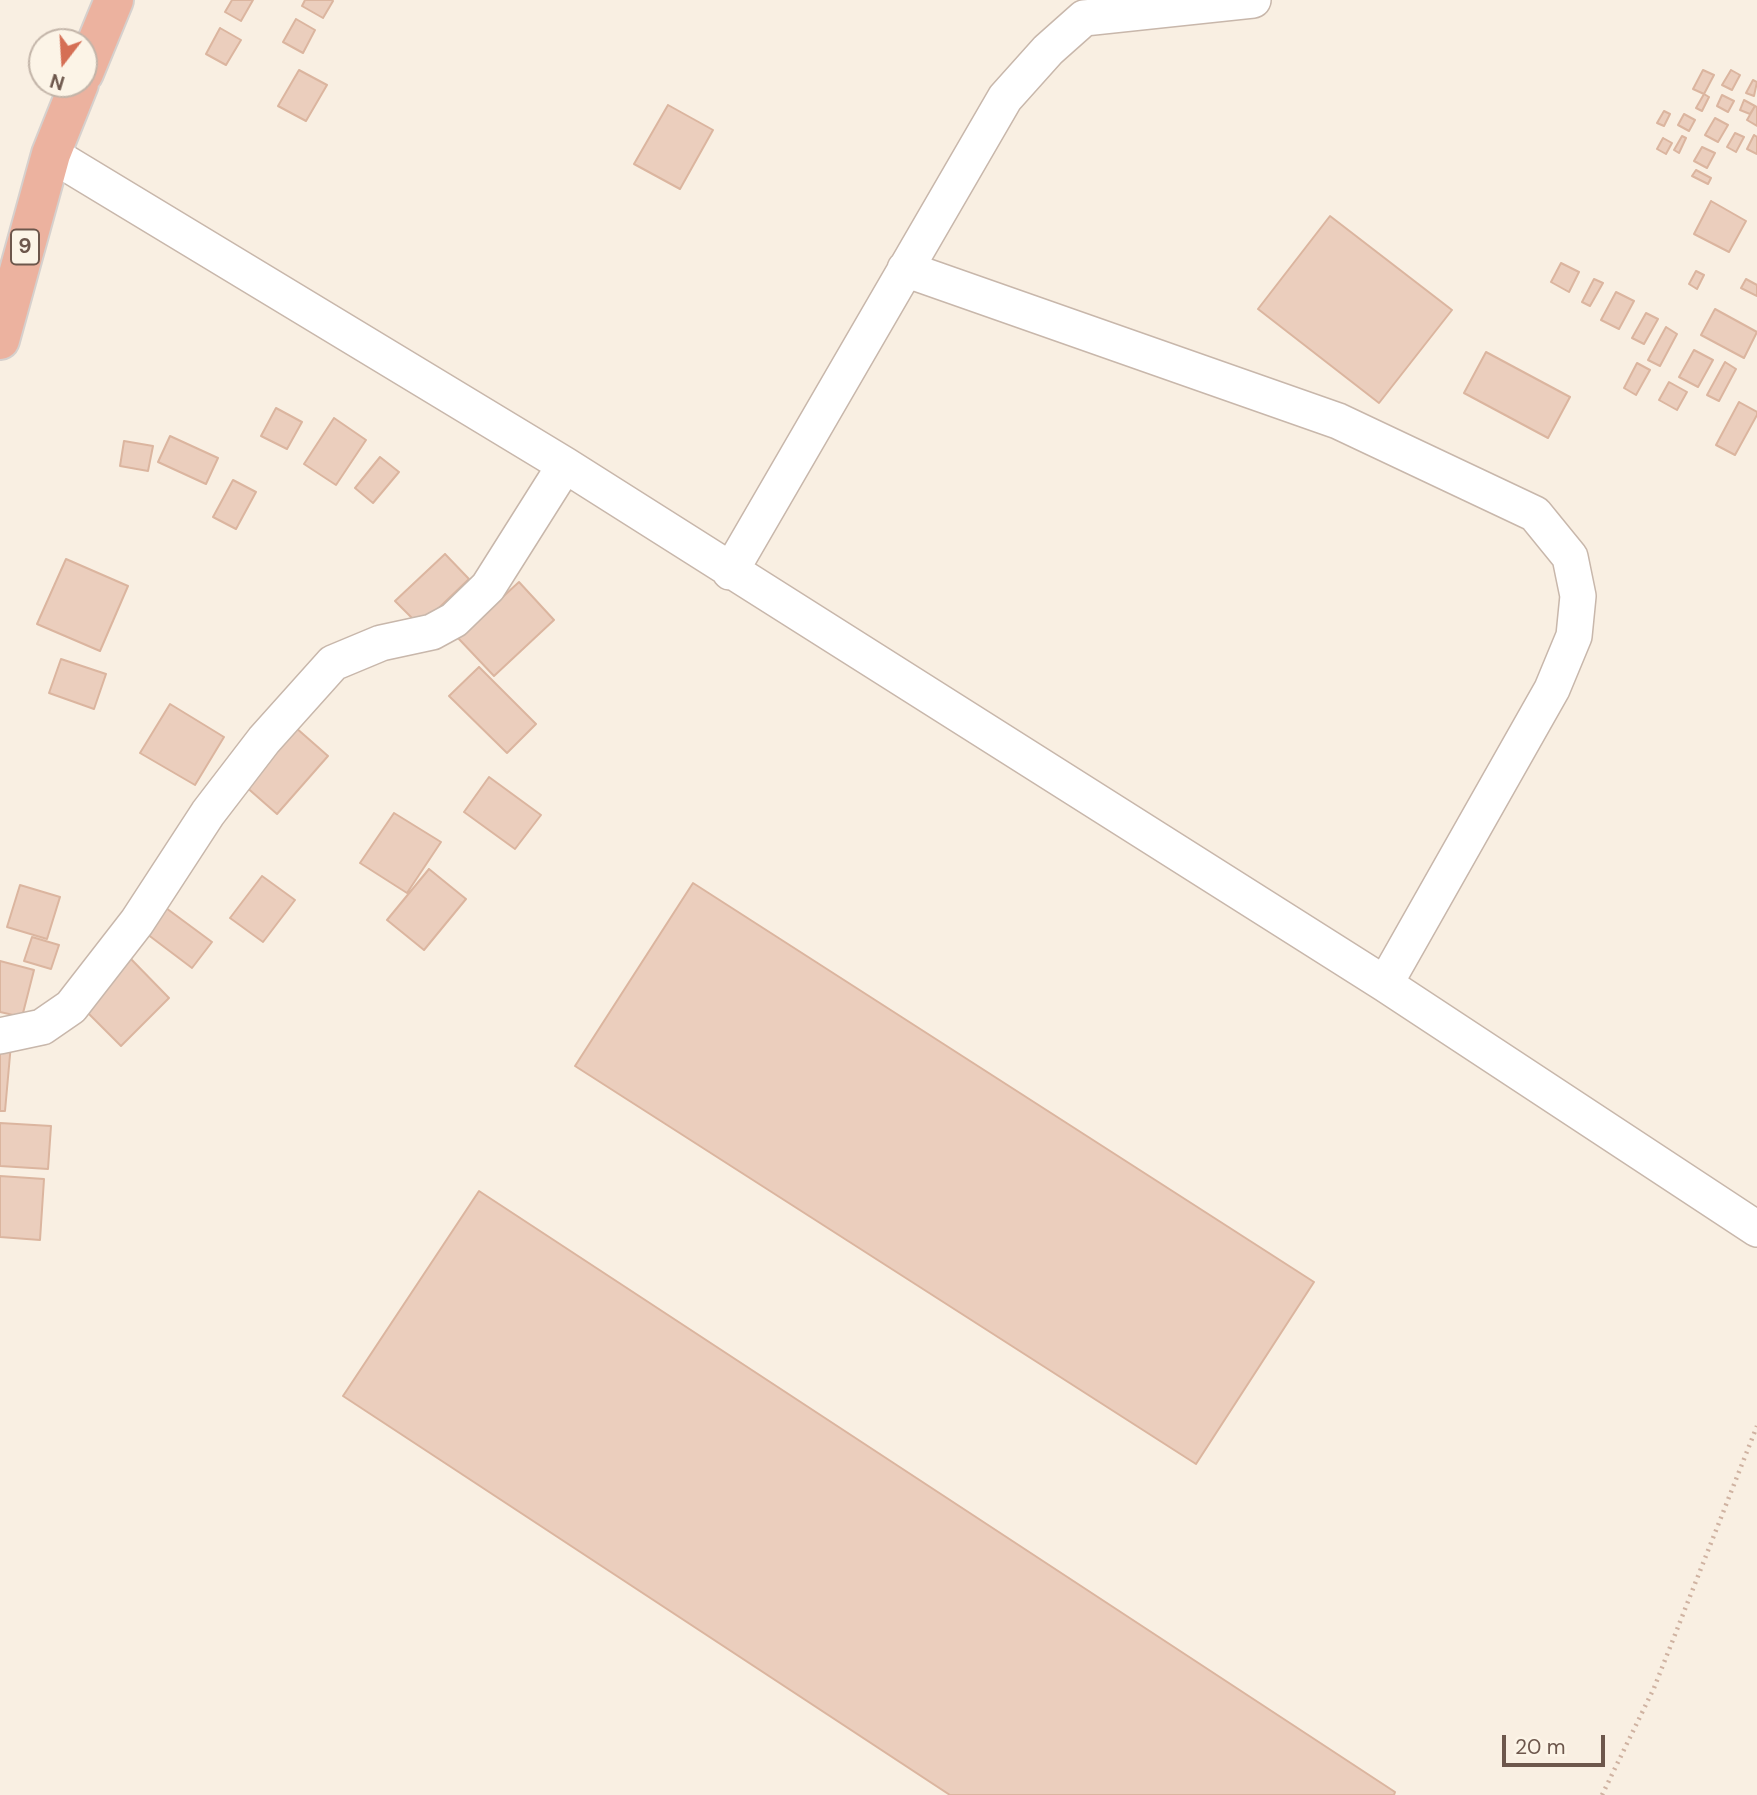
<!DOCTYPE html>
<html>
<head>
<meta charset="utf-8">
<style>
	body { margin:0 }
	#map { position:relative; width:1757px; height:1795px; overflow:hidden; background:#f9efe2; font-family:"DM Sans",sans-serif }
	canvas { display:block }
	.north { position:absolute; left:28px; top:28px; width:70px; height:70px; box-sizing:border-box; background:#fcf4e7; border:2px solid #c3b5a9; border-radius:50%; rotate:197deg; font-size:19px; font-weight:700; line-height:28px; text-align:center; color:#6d574c }
	.north::after { content:''; display:block; margin:auto; width:24px; height:32px; background:#d56f55; clip-path:polygon(50% 0,100% 100%,50% 72%,0 100%) }
	.scale { position:absolute; left:1502px; top:1735px; width:103px; height:32px; box-sizing:border-box; border:4px solid #6d574c; border-top:0; padding-left:9px; font-size:21px; line-height:24px; white-space:nowrap; color:#6d574c; -webkit-text-stroke:5px #fcf4e7; paint-order:stroke }
</style>
</head>
<body>
<div id="map">
<canvas width="1757" height="1795"></canvas>
<div class="north">N</div>
<div class="scale">20 m</div>
</div>
<script>
const c = document.querySelector('canvas').getContext('2d');
c.lineJoin = 'round';
function fill(path, color) { c.fillStyle = color; c.fill(path, 'evenodd'); }
const poly = rows => new Path2D(rows.map(r => 'M' + r).join(''));
function strokePath(path, color, width, dash) { c.strokeStyle = color; c.lineWidth = width; c.lineCap = dash ? 'butt' : 'round'; c.setLineDash(dash || []); c.stroke(path); }
function drawText(font, color, halo, rows, align = 'center') {
  c.font = font + ' "DM Sans",sans-serif'; c.lineWidth = 7; c.setLineDash([]); c.textBaseline = 'middle'; c.strokeStyle = halo; c.fillStyle = color; for (const [text, x, y, turn = 0] of rows) {
    c.save(); c.translate(x, y); c.rotate((+turn || 0) * Math.PI / 180); c.textAlign = isNaN(turn) ? turn : align; if (halo) c.strokeText(text, 0, 0); c.fillText(text, 0, 0); c.restore();
  }
}
const building = poly([
	[232,0,253,0,241,21,225,12,232,0],
	[305,0,332,0,333,1,323,18,302,6,305,0],
	[296,19,315,30,303,53,283,42,296,19],
	[220,28,241,40,226,65,206,54,220,28],
	[299,70,327,85,306,121,278,106,299,70],
	[1703,70,1714,75,1704,94,1693,89,1703,70],
	[1731,70,1740,75,1732,90,1722,85,1731,70],
	[1753,80,1757,82,1754,96,1746,93,1753,80],
	[1704,94,1709,97,1702,111,1696,108,1704,94],
	[1722,95,1734,101,1728,112,1717,106,1722,95],
	[1744,100,1755,106,1750,114,1740,110,1744,100],
	[668,105,713,130,680,189,634,164,668,105],
	[1755,106,1757,107,1757,126,1747,120,1755,106],
	[1664,111,1670,114,1664,126,1657,123,1664,111],
	[1684,114,1695,120,1689,131,1678,125,1684,114],
	[1715,118,1728,125,1718,142,1705,135,1715,118],
	[1735,133,1744,137,1736,152,1727,147,1735,133],
	[1754,135,1757,137,1757,154,1747,149,1754,135],
	[1682,136,1686,138,1679,153,1674,150,1682,136],
	[1663,138,1672,143,1666,154,1657,149,1663,138],
	[1702,147,1715,153,1707,168,1694,161,1702,147],
	[1696,170,1711,178,1708,184,1692,176,1696,170],
	[1711,201,1746,221,1729,252,1694,234,1711,201],
	[1330,216,1452,310,1379,403,1258,309,1330,216],
	[1561,263,1579,272,1569,292,1551,282,1561,263],
	[1696,271,1704,275,1697,289,1689,284,1696,271],
	[1594,279,1603,283,1590,306,1582,302,1594,279],
	[1746,279,1757,285,1757,296,1741,288,1746,279],
	[1616,292,1634,301,1619,329,1601,320,1616,292],
	[1715,309,1757,332,1744,358,1701,335,1715,309],
	[1646,313,1658,319,1644,344,1632,338,1646,313],
	[1666,327,1677,334,1660,366,1648,360,1666,327],
	[1694,350,1713,360,1698,387,1679,377,1694,350],
	[1486,352,1570,397,1548,438,1464,393,1486,352],
	[1725,362,1736,369,1719,401,1707,395,1725,362],
	[1637,363,1650,370,1636,395,1624,388,1637,363],
	[1669,382,1687,392,1677,410,1659,400,1669,382],
	[1739,402,1757,412,1757,415,1735,455,1716,445,1739,402],
	[276,408,302,422,287,449,261,436,276,408],
	[334,418,366,440,336,485,304,464,334,418],
	[170,436,218,458,206,484,158,462,170,436],
	[124,441,153,446,148,471,120,466,124,441],
	[380,457,399,472,373,503,355,488,380,457],
	[233,480,256,492,236,529,213,517,233,480],
	[445,554,469,579,420,626,395,601,445,554],
	[66,559,128,586,100,651,37,624,66,559],
	[519,582,554,620,494,676,458,638,519,582],
	[61,659,106,674,94,709,49,693,61,659],
	[479,667,536,724,507,753,449,696,479,667],
	[170,704,224,737,195,785,140,753,170,704],
	[295,727,328,756,277,814,244,785,295,727],
	[489,777,541,815,515,849,464,812,489,777],
	[394,813,441,842,407,893,360,863,394,813],
	[429,869,466,899,424,950,387,920,429,869],
	[262,876,295,900,263,942,230,918,262,876],
	[693,883,1314,1282,1196,1464,575,1066,693,883],
	[20,885,60,897,47,939,7,927,20,885],
	[166,908,212,942,192,968,147,934,166,908],
	[32,937,59,945,51,969,24,961,32,937],
	[129,957,169,998,121,1046,80,1005,129,957],
	[0,961,34,970,22,1017,0,1012,0,961],
	[0,1043,11,1044,5,1111,0,1111,0,1043],
	[0,1123,51,1126,48,1169,0,1166,0,1123],
	[0,1176,44,1179,40,1240,0,1237,0,1176],
	[479,1191,1395,1792,1394,1795,950,1795,343,1396,479,1191]
]);
const path = poly([
	[1602,1795,1654,1688,1757,1426]
]);
const minor = poly([
	[51,154,565,465,1385,984,1757,1229],
	[905,269,1338,421,1535,514,1570,557,1578,596,1574,636,1552,689,1385,984],
	[730,572,1005,98,1048,50,1084,18,1253,0],
	[0,1036,42,1027,71,1007,137,922,208,813,264,740,333,663,381,643,432,632,454,620,488,587,565,465]
]);
const highway = poly([
	[84,73,114,0],
	[0,340,51,154,79,84]
]);
const shields = [
	[25,247,28]
];
const shieldNames = [
	["9",25,247]
];
fill(building, '#ebcebd');
strokePath(building, '#dbb59f', 2);
strokePath(minor, '#c8b7ab', 38);
strokePath(highway, '#d6d0cd', 42);
strokePath(path, '#cfb2a1', 4.5, [2, 5]);
strokePath(minor, '#fff', 35);
strokePath(highway, '#ecb29f', 38);
for (const [x, y, w] of shields) { const box = new Path2D(); box.roundRect(x - w / 2, y - 17.5, w, 35, 5); c.fillStyle = '#fcf4e7'; c.fill(box); strokePath(box, '#6d574c', 2); }
drawText('bold 21px', '#6d574c', null, shieldNames);
</script>
</body>
</html>
